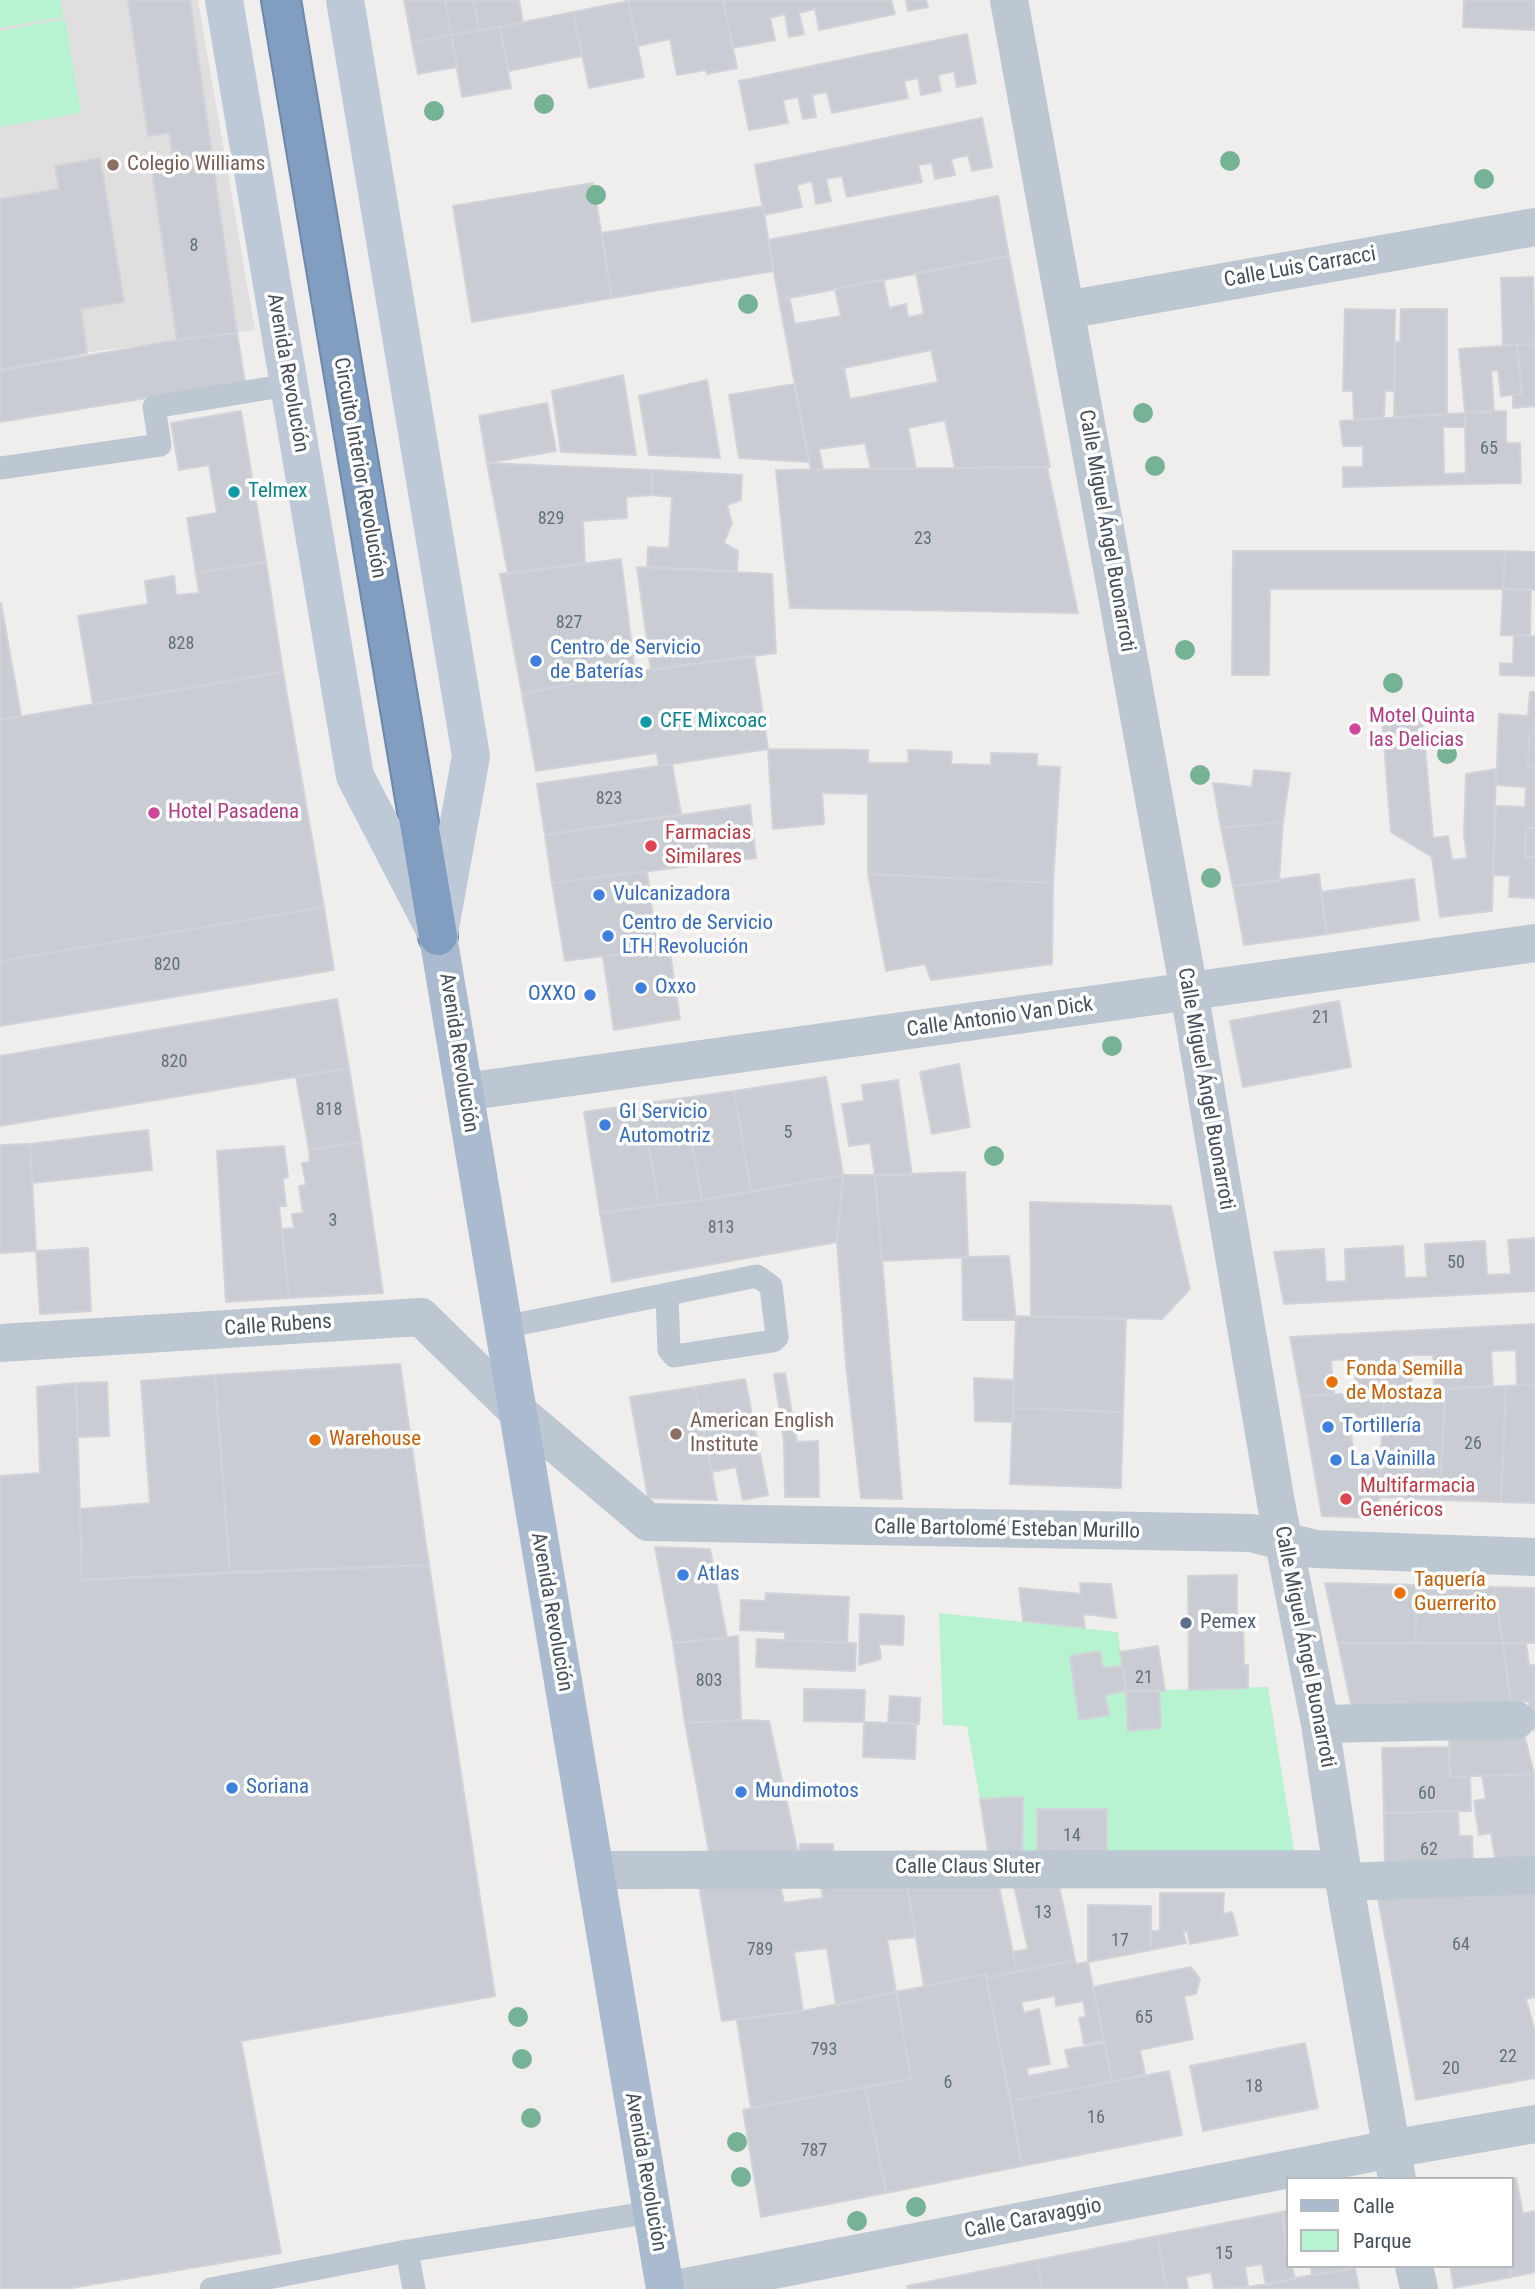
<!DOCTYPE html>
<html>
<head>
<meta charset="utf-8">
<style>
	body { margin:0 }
	#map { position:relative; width:1535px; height:2289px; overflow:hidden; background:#f0eded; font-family:"Roboto Condensed",sans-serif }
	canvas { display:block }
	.legend { position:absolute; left:1286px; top:2177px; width:228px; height:91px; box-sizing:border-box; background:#fff; border:2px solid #b4b9be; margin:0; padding:9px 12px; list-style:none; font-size:21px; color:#44505c }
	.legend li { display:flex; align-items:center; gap:14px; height:35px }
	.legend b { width:35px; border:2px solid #b4b9be }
</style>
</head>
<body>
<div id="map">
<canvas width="1535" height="2289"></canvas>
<ul class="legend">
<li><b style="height:9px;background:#abbbcf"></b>Calle</li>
<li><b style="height:19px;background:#b7f2d1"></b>Parque</li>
</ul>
</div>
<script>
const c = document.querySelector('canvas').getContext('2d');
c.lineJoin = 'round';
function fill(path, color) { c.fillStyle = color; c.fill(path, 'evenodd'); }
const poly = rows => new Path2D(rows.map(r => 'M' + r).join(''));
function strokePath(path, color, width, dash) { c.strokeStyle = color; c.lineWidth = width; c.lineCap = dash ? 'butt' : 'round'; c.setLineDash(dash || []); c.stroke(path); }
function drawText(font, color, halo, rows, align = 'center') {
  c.font = font + ' "Roboto Condensed",sans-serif'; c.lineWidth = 7; c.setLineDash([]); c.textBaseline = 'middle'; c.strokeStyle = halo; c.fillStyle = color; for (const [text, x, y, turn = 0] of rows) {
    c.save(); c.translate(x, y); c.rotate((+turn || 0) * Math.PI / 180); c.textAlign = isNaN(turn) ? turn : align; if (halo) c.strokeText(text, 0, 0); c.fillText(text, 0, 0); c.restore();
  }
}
const education = poly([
	[0,0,198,0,255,330,0,364]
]);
const green = poly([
	[0,0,61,0,63,17,0,28],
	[65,19,81,113,0,127,0,31],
	[939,1613,1118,1632,1122,1666,1159,1690,1268,1687,1296,1862,1107,1863,1107,1809,1038,1809,1037,1862,1022,1862,1023,1798,980,1799,967,1726,943,1725]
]);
const building = poly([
	[128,0,190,0,237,333,177,340,150,158,173,156,169,133,148,136,128,0],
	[404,0,445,0,451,35,412,43,404,0],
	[445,0,473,0,479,30,451,35,445,0],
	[473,0,519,0,523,23,479,30,473,0],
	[635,0,723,0,737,68,707,74,706,70,677,75,670,39,638,46,628,1,635,0],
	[723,0,891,0,895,14,819,30,815,9,799,13,804,34,789,37,785,14,770,18,775,40,733,48,723,0],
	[906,0,926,0,928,7,908,11,906,0],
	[1464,0,1535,0,1535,30,1463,27,1464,0],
	[628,1,644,77,589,88,573,12,628,1],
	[573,12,582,56,509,71,500,27,573,12],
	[500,27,511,88,462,97,451,35,500,27],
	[967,34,976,83,957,87,954,71,938,75,941,91,921,95,918,78,904,81,908,98,832,113,827,92,812,95,816,117,803,119,798,97,783,100,788,123,749,130,739,81,967,34],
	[451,35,457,67,418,74,412,43,451,35],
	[982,118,992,167,972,171,968,155,951,159,955,175,935,179,932,163,918,165,922,182,847,197,842,176,826,179,831,201,816,204,812,181,797,185,802,207,764,215,755,165,982,118],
	[100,158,124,302,81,309,87,353,0,370,0,199,59,189,55,166,100,158],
	[593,183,612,298,472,322,453,206,593,183],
	[998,196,1009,256,779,300,768,240,998,196],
	[763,206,773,271,612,298,602,233,763,206],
	[1009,256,1050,467,955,468,945,420,908,428,916,468,871,469,865,443,819,449,823,469,811,470,779,300,789,297,795,324,841,316,835,289,883,279,889,308,906,304,908,317,924,314,916,273,1009,256],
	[931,350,938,382,850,399,844,368,931,350],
	[1533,277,1535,344,1503,345,1501,278,1533,277],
	[1345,309,1395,310,1394,391,1385,391,1384,418,1354,420,1353,391,1343,391,1345,309],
	[1401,309,1447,309,1447,414,1394,417,1395,342,1400,342,1401,309],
	[237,333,245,382,0,422,0,371,177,340,237,333],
	[1535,344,1535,406,1513,408,1513,395,1522,394,1517,345,1535,344],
	[1517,345,1522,394,1501,396,1498,370,1491,371,1494,410,1465,413,1459,349,1517,345],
	[623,375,636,455,561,452,552,391,623,375],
	[707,380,720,458,649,455,639,396,707,380],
	[794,384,809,462,739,458,729,395,794,384],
	[547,403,556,451,487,463,479,416,547,403],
	[241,411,266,562,196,573,187,518,217,513,209,465,179,470,171,423,241,411],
	[1506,411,1506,443,1520,443,1521,483,1466,484,1465,413,1506,411],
	[1465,413,1465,427,1443,427,1444,474,1466,473,1466,484,1343,487,1343,467,1363,467,1363,446,1343,446,1340,421,1465,413],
	[487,463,652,470,652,495,626,497,627,518,583,521,585,564,508,574,487,463],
	[1047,467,1078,613,790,608,776,470,1047,467],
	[652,470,742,475,741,500,727,505,732,523,724,543,738,551,737,571,647,567,648,547,669,548,672,497,652,495,652,470],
	[1233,551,1505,551,1503,589,1270,589,1269,675,1232,675,1233,551],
	[1505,551,1535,552,1535,590,1503,589,1505,551],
	[621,559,635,672,522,694,500,574,621,559],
	[266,562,283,672,93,704,78,616,148,604,145,581,174,576,176,595,199,593,196,573,266,562],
	[637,567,772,574,776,653,651,670,637,567],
	[1503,589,1531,590,1530,636,1501,635,1503,589],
	[1,603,21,716,0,720,0,603,1,603],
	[1514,635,1535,636,1535,676,1500,675,1500,663,1513,664,1514,635],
	[754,655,768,749,659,766,657,753,536,771,522,694,635,672,754,655],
	[283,672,324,907,0,961,0,720,283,672],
	[1530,692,1535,692,1535,736,1529,736,1528,766,1535,766,1535,828,1526,828,1525,857,1535,857,1535,898,1509,897,1510,876,1493,875,1496,806,1525,807,1526,787,1496,785,1499,714,1528,716,1530,692],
	[1422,715,1433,838,1448,836,1452,860,1467,858,1464,835,1466,774,1496,769,1492,911,1440,917,1432,857,1391,832,1382,718,1422,715],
	[1529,736,1535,736,1535,766,1528,766,1529,736],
	[768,749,868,750,868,763,909,763,908,750,952,752,951,764,991,765,991,753,1037,754,1037,766,1060,767,1053,883,868,874,868,794,822,793,824,824,773,829,768,749],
	[672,764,681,814,545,835,537,784,672,764],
	[1254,770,1290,773,1283,822,1221,828,1213,783,1252,787,1254,770],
	[750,805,756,858,552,883,545,835,750,805],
	[1283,822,1279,881,1233,886,1221,828,1283,822],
	[1526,828,1535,828,1535,857,1525,857,1526,828],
	[647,871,657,949,565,961,552,883,647,871],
	[868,874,1053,883,1052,964,931,980,925,964,886,971,868,874],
	[1319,874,1327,934,1244,945,1233,886,1319,874],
	[1414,879,1419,920,1327,934,1321,892,1414,879],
	[324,907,334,970,0,1026,0,961,324,907],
	[669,946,680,1019,614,1030,603,957,669,946],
	[337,999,349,1068,0,1126,0,1056,337,999],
	[1339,1001,1351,1067,1243,1087,1230,1021,1339,1001],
	[959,1064,970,1127,932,1134,920,1072,959,1064],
	[349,1068,361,1142,309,1150,296,1077,349,1068],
	[826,1077,843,1175,751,1192,734,1091,826,1077],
	[898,1080,912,1175,875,1175,870,1143,849,1146,842,1104,864,1101,862,1085,898,1080],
	[734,1091,751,1192,702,1200,684,1098,734,1091],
	[684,1098,702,1200,659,1205,641,1104,684,1098],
	[641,1104,659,1205,600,1213,584,1112,641,1104],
	[148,1130,152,1170,32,1183,30,1144,148,1130],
	[361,1142,383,1293,289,1298,282,1229,294,1228,292,1214,303,1213,299,1186,306,1185,302,1163,310,1162,309,1150,361,1142],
	[30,1144,36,1251,0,1253,0,1145,30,1144],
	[284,1146,288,1177,283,1179,286,1206,279,1206,289,1298,226,1302,217,1151,284,1146],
	[965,1172,968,1257,882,1261,875,1175,965,1172],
	[843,1175,837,1242,612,1282,600,1213,702,1200,843,1175],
	[843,1175,875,1175,902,1499,861,1498,846,1364,837,1242,843,1175],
	[1030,1202,1171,1206,1190,1289,1162,1319,1031,1316,1030,1202],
	[1535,1238,1535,1291,1284,1304,1274,1252,1324,1249,1326,1282,1346,1281,1345,1249,1403,1246,1405,1278,1427,1277,1425,1244,1485,1241,1487,1275,1511,1274,1508,1240,1535,1238],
	[88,1248,91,1311,40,1314,36,1251,88,1248],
	[1009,1256,1016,1320,963,1320,962,1257,1009,1256],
	[1016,1316,1126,1319,1123,1412,1013,1408,1016,1316],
	[1535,1324,1535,1384,1517,1385,1516,1350,1491,1351,1493,1386,1434,1389,1433,1355,1410,1355,1412,1391,1356,1393,1355,1359,1331,1360,1334,1395,1301,1396,1290,1337,1535,1324],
	[400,1364,429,1565,230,1572,215,1375,400,1364],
	[785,1373,797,1442,818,1441,819,1497,785,1497,784,1442,774,1374,785,1373],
	[215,1375,230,1572,82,1580,80,1509,150,1503,141,1381,215,1375],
	[974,1378,1014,1380,1013,1422,975,1421,974,1378],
	[745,1379,768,1495,743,1500,736,1467,712,1472,695,1387,745,1379],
	[107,1382,109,1436,78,1437,76,1383,107,1382],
	[76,1383,82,1580,429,1565,495,1996,241,2041,281,2253,65,2289,0,2289,0,1476,40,1473,37,1387,76,1383],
	[1535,1384,1535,1503,1501,1502,1506,1386,1535,1384],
	[1506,1386,1501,1502,1440,1500,1445,1389,1506,1386],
	[695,1387,717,1500,648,1498,630,1397,695,1387],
	[1445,1389,1440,1500,1380,1497,1383,1392,1445,1389],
	[1383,1392,1383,1418,1350,1423,1354,1462,1381,1458,1378,1518,1322,1516,1301,1396,1383,1392],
	[1013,1408,1123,1412,1121,1488,1010,1484,1013,1408],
	[655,1547,710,1549,727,1638,673,1643,655,1547],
	[1237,1575,1237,1619,1243,1620,1244,1665,1248,1665,1248,1688,1189,1690,1188,1576,1237,1575],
	[1080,1583,1111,1584,1116,1618,1083,1614,1085,1628,1023,1621,1019,1588,1081,1594,1080,1583],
	[1325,1583,1417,1585,1415,1643,1338,1643,1325,1583],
	[1417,1585,1494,1587,1503,1643,1415,1643,1417,1585],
	[1494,1587,1535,1588,1535,1643,1503,1643,1494,1587],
	[766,1593,849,1597,847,1643,785,1640,785,1632,740,1630,741,1600,765,1601,766,1593],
	[860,1614,904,1616,903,1645,879,1644,881,1659,859,1665,860,1614],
	[738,1636,741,1720,685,1723,673,1643,738,1636],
	[757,1639,856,1643,855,1671,756,1667,757,1639],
	[1338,1643,1503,1643,1511,1703,1352,1709,1338,1643],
	[1503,1643,1526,1643,1529,1665,1535,1665,1535,1730,1530,1730,1529,1701,1511,1703,1503,1643],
	[1158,1646,1165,1691,1126,1691,1120,1652,1158,1646],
	[1100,1651,1103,1668,1122,1666,1126,1691,1105,1695,1109,1715,1079,1720,1070,1656,1100,1651],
	[804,1689,865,1690,864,1722,804,1721,804,1689],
	[1159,1690,1161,1728,1128,1731,1126,1691,1159,1690],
	[890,1696,920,1698,919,1724,888,1722,890,1696],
	[741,1720,769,1721,800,1862,711,1862,685,1723,741,1720],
	[864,1722,916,1724,915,1759,863,1757,864,1722],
	[1524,1734,1534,1774,1450,1777,1449,1736,1524,1734],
	[1449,1747,1450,1777,1470,1777,1471,1811,1384,1813,1382,1748,1449,1747],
	[1534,1774,1535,1862,1496,1864,1491,1833,1479,1835,1474,1801,1486,1799,1482,1776,1534,1774],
	[1023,1797,1022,1862,990,1863,980,1799,1023,1797],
	[1037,1809,1107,1809,1107,1863,1037,1862,1037,1809],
	[1458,1811,1459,1836,1472,1836,1473,1865,1385,1868,1384,1813,1458,1811],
	[800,1844,833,1844,833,1862,800,1862,800,1844],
	[997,1877,1017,1972,986,1978,986,1974,924,1986,906,1878,997,1877],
	[1012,1877,1057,1877,1075,1960,1017,1972,1013,1952,1028,1949,1012,1877],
	[819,1878,906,1878,916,1937,887,1940,896,1992,836,2005,827,1948,794,1952,803,2011,722,2021,698,1880,779,1880,784,1903,823,1898,819,1878],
	[1535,1890,1535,1997,1526,1999,1535,2032,1535,2078,1416,2100,1377,1894,1535,1890],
	[1160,1893,1224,1893,1223,1914,1232,1912,1238,1935,1190,1944,1187,1931,1183,1932,1186,1943,1151,1950,1151,1931,1160,1931,1160,1893],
	[1088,1905,1151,1906,1151,1950,1088,1962,1088,1905],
	[1075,1960,1076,1964,1088,1962,1104,2041,1084,2044,1079,2018,1086,2017,1083,2001,1056,2006,1055,1996,1021,2002,1024,2013,1039,2009,1050,2064,1027,2068,1028,2076,1069,2068,1065,2050,1105,2043,1112,2082,1011,2101,986,1978,1075,1960],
	[1191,1967,1200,1979,1196,1994,1184,1996,1193,2039,1140,2050,1145,2074,1112,2082,1093,1987,1191,1967],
	[986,1974,1022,2166,886,2193,865,2087,911,2079,896,1992,986,1974],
	[896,1992,911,2079,751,2108,737,2020,803,2011,896,1992],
	[1305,2043,1318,2108,1203,2131,1190,2066,1305,2043],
	[1169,2071,1182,2135,1022,2166,1011,2101,1169,2071],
	[865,2087,886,2193,761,2217,743,2110,865,2087],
	[1516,2178,1523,2214,1535,2211,1535,2272,1511,2277,1512,2179,1510,2179,1516,2178],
	[1288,2211,1288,2244,1282,2212,1288,2211],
	[1282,2212,1288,2266,1292,2266,1295,2279,1266,2285,1262,2264,1245,2267,1248,2287,1214,2289,1211,2272,1186,2277,1188,2289,1167,2289,1157,2236,1282,2212],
	[1157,2236,1167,2289,1042,2289,1037,2260,1157,2236],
	[1037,2260,1042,2289,908,2289,907,2286,1037,2260],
	[1311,2266,1347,2266,1348,2270,1312,2275,1311,2266],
	[1450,2266,1509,2266,1511,2277,1454,2288,1450,2266],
	[1355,2268,1359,2289,1239,2289,1312,2275,1355,2268]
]);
const service = poly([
	[0,468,160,445,154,407,288,385],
	[504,1327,757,1276,771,1286,777,1337,773,1341,674,1356,669,1350,667,1296],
	[407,2251,414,2289],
	[211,2289,407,2251,652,2212]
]);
const minor = poly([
	[1009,0,1189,991,1276,1503,1320,1724,1342,1869,1397,2179],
	[1066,310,1535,227],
	[464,1092,1535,943],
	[0,1343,421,1317,517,1411,648,1522,1251,1533,1315,1549,1535,1557],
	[1320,1724,1516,1720],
	[595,1870,1342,1869],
	[1345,1882,1535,1875],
	[1414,2266,1419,2289],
	[676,2289,1391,2149,1535,2124]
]);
const secondary = poly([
	[224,0,355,776,434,928],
	[345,0,471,756,439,933]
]);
const primary = poly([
	[438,936,665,2289]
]);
const motorway = poly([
	[281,0,438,936]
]);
const trees = [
	[544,104],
	[434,111],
	[1230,161],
	[1484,179],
	[596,195],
	[748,304],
	[1143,413],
	[1155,466],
	[1185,650],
	[1393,683],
	[1447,754],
	[1200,775],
	[1211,878],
	[1112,1046],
	[994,1156],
	[518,2017],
	[522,2059],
	[531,2118],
	[737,2142],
	[741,2177],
	[916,2207],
	[857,2221]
];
const markers = [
	[113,165,7,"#8d6e63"],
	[234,492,7,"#0f9aa8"],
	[536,661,7,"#3f7fe0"],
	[646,722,7,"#0f9aa8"],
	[1355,729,7,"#d1479c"],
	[154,813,7,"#d1479c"],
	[651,846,7,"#e0444e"],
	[599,895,7,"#3f7fe0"],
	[608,936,7,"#3f7fe0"],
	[641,988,7,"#3f7fe0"],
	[590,995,7,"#3f7fe0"],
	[605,1125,7,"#3f7fe0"],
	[1332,1382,7,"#e8710a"],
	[1328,1427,7,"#3f7fe0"],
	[676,1434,7,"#8d6e63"],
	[315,1440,7,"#e8710a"],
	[1336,1460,7,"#3f7fe0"],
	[1346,1499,7,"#e0444e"],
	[683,1575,7,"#3f7fe0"],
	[1400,1593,7,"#e8710a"],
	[1186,1623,7,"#5c6f8a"],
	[232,1788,7,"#3f7fe0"],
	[741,1792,7,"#3f7fe0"]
];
const numberNames = [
	["8",194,246],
	["65",1489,449],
	["829",551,519],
	["23",923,539],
	["827",569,623],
	["828",181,644],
	["823",609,799],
	["820",167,965],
	["21",1321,1018],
	["820",174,1062],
	["818",329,1110],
	["5",788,1133],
	["3",333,1221],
	["813",721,1228],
	["50",1456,1263],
	["26",1473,1444],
	["21",1144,1678],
	["803",709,1681],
	["60",1427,1794],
	["14",1072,1836],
	["62",1429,1850],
	["13",1043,1913],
	["17",1120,1941],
	["64",1461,1945],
	["789",760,1950],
	["65",1144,2018],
	["793",824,2050],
	["22",1508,2057],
	["20",1451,2069],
	["6",948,2083],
	["18",1254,2087],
	["16",1096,2118],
	["787",814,2151],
	["15",1224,2254]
];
const educationNames = [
	["Colegio Williams",127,165],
	["American English",690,1422],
	["Institute",690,1446]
];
const streetNames = [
	["Calle Luis Carracci",1300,268,-10],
	["Avenida Revolución",287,373,80],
	["Circuito Interior Revolución",359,468,80],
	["Calle Miguel Ángel Buonarroti",1106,531,80],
	["Calle Antonio Van Dick",1000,1018,-8],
	["Avenida Revolución",458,1053,81],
	["Calle Miguel Ángel Buonarroti",1205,1089,80],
	["Calle Rubens",278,1326,-4],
	["Calle Bartolomé Esteban Murillo",1007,1530,1],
	["Avenida Revolución",551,1612,80],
	["Calle Miguel Ángel Buonarroti",1304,1647,79],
	["Calle Claus Sluter",968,1868],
	["Avenida Revolución",645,2172,80],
	["Calle Caravaggio",1033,2219,-11]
];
const cultureNames = [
	["Telmex",248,492],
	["CFE Mixcoac",660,722]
];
const shopNames = [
	["Centro de Servicio",550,649],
	["de Baterías",550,673],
	["Vulcanizadora",613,895],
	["Centro de Servicio",622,924],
	["LTH Revolución",622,948],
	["Oxxo",655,988],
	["OXXO",576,995,"right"],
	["GI Servicio",619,1113],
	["Automotriz",619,1137],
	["Tortillería",1342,1427],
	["La Vainilla",1350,1460],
	["Atlas",697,1575],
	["Soriana",246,1788],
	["Mundimotos",755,1792]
];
const hotelNames = [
	["Motel Quinta",1369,717],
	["las Delicias",1369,741],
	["Hotel Pasadena",168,813]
];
const healthNames = [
	["Farmacias",665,834],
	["Similares",665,858],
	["Multifarmacia",1360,1487],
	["Genéricos",1360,1511]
];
const foodNames = [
	["Fonda Semilla",1346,1370],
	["de Mostaza",1346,1394],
	["Warehouse",329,1440],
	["Taquería",1414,1581],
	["Guerrerito",1414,1605]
];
const serviceNames = [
	["Pemex",1200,1623]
];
fill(education, '#e1dedf');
fill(green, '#b7f2d1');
fill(building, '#c9ccd3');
strokePath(building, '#d1d3d9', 2);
strokePath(motorway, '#6c88ac', 42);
strokePath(service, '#bcc7d1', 23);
strokePath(minor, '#bcc7d1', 38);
strokePath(secondary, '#bec9d8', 38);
strokePath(primary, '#abbbcf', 38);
strokePath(motorway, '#819dc0', 38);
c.fillStyle = '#75b296';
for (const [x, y] of trees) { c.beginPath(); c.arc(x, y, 10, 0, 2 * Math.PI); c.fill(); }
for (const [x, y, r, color] of markers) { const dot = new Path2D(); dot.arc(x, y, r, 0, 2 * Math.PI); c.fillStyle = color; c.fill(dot); strokePath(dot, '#fff', 2.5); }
drawText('18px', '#656f7a', null, numberNames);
drawText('21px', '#785e54', '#fff', educationNames, 'left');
drawText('21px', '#44505c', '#fff', streetNames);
drawText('21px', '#0d838f', '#fff', cultureNames, 'left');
drawText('21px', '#366cbe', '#fff', shopNames, 'left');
drawText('21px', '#b23c85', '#fff', hotelNames, 'left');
drawText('21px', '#be3a42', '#fff', healthNames, 'left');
drawText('21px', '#c56008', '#fff', foodNames, 'left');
drawText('21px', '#4e5e75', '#fff', serviceNames, 'left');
</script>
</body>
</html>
